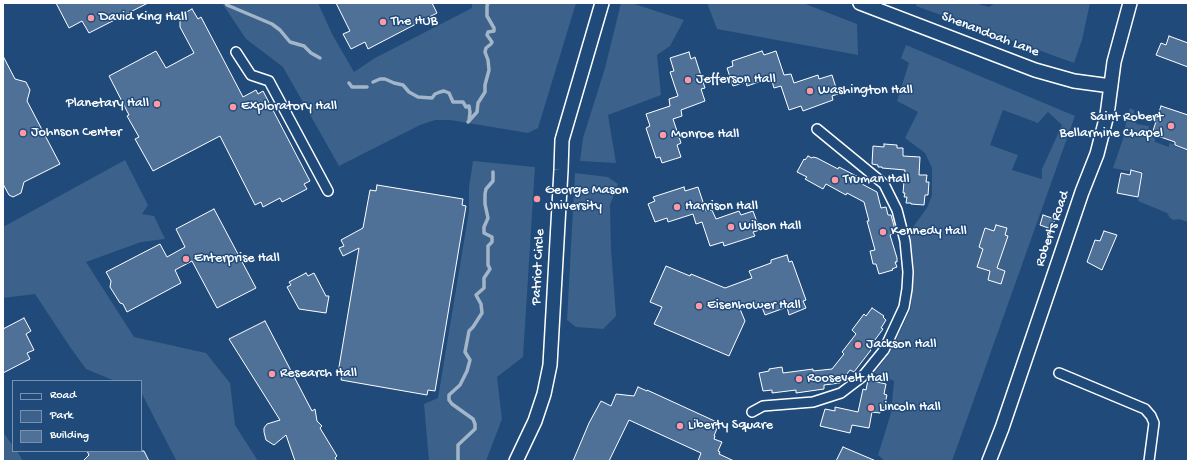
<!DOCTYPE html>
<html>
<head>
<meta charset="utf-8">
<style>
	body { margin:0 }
	#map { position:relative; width:1191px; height:464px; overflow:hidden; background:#1f4a7a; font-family:"Gochi Hand",sans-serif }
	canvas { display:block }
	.frame { position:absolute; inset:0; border:4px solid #fff; pointer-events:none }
	.legend { position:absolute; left:12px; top:380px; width:130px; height:72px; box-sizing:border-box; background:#1f4a7a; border:1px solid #7992af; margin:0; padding:5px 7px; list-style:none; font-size:12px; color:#fff }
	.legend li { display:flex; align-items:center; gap:8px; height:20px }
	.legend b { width:20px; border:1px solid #7992af }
</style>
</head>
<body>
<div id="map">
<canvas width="1191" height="464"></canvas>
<div class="frame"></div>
<ul class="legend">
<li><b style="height:5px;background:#1f4a7a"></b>Road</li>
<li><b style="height:11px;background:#3c618b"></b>Park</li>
<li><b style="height:11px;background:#507197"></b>Building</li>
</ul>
</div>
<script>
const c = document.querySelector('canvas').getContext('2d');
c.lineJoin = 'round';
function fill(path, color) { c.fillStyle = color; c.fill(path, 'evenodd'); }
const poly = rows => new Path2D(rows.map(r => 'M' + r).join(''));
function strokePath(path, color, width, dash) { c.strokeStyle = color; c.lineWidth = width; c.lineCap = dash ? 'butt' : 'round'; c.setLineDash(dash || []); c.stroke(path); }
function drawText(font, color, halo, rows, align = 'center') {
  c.font = font + ' "Gochi Hand",sans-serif'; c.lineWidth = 3; c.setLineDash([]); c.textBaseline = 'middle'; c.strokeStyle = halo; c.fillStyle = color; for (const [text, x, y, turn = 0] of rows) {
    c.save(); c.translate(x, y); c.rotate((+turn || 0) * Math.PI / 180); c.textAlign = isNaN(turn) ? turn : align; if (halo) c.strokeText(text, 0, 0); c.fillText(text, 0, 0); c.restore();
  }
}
const green = poly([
	[222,3,318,3,332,34,354,72,375,58,472,8,472,3,576,3,538,128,528,133,450,120,435,120,420,125,339,166,283,67,246,39],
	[621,3,631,3,684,20,670,46,657,55,661,95,608,115,616,163,580,161,583,138,605,68],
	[707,3,803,3,857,24,858,55,717,29],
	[917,3,975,3,989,7,995,3,1090,3,1082,40,1074,63,916,6],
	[906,45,1075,116,952,461,885,461,878,455,891,413,894,381,874,373,890,353,911,308,914,270,910,231,927,208,932,195,932,168,925,153,905,138,918,112,897,101,909,63,901,58],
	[1003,110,1038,123,1048,112,1062,125,1042,169,1042,179,1012,170,1018,155,990,145],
	[1130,108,1134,110,1134,121,1137,124,1149,126,1149,134,1155,139,1155,142,1169,147,1169,143,1174,144,1174,146,1188,151,1188,222,1179,219,1174,220,1170,218,1167,213,1138,201,1143,172,1132,169,1128,171,1113,168,1123,139,1127,117],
	[125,160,148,205,142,214,154,216,165,239,141,242,86,262,134,337,206,353,230,383,235,425,258,461,178,461,176,460,141,392,141,381,115,381,86,369,70,347,35,294,3,298,3,227],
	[473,161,535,167,523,357,497,377,502,419,486,461,429,461,424,404,438,398,469,211,469,187],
	[575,173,608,177,618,184,610,205,611,248,616,316,603,329,576,327,567,320],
	[3,432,13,446,13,451,17,451,23,461,3,461]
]);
const stream = poly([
	[226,3,227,5,272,24,280,30,290,42,304,46,311,53,320,58],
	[373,82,380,79,385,79,394,83,403,85,409,92,418,97,432,98,435,94,440,92,444,91,449,93,453,102,463,102,466,107,469,106,470,112,469,121],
	[349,83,352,87,367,87],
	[468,122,477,112,478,103,485,92,485,85,489,70,488,60,485,52,486,48,491,44,492,42,487,35,488,32,494,31,494,28,487,16,487,6,488,3],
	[458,461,458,445,475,429,475,424,473,419,452,404,449,400,449,395,460,385,467,371,470,360,465,352,469,331,473,327,482,313,481,304,476,295,484,288,484,278,490,269,488,265,488,246,492,242,492,237,484,233,484,227,488,218,485,204,485,194,486,189,493,181,493,172]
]);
const building = poly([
	[56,3,148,3,89,33,82,21,69,28,56,3],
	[336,3,432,3,437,13,368,49,365,42,351,49,343,34,350,31,336,3],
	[192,9,198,19,201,17,243,97,256,90,258,94,263,91,310,181,304,184,307,189,282,202,280,198,263,207,261,202,255,205,220,136,153,171,135,139,139,137,127,116,129,115,109,76,156,51,166,68,194,53,180,27,180,20,183,19,181,15,192,9],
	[1169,36,1188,43,1188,67,1156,55,1161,43,1166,45,1169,36],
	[762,51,764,55,776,51,784,75,791,74,794,83,818,75,819,79,832,75,838,94,832,96,833,100,803,111,801,106,789,110,781,86,774,88,771,78,747,86,746,82,733,86,727,68,733,66,732,61,762,51],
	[689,52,691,59,695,57,705,88,701,89,705,101,681,110,682,116,673,119,681,143,677,145,681,157,662,163,660,157,656,158,646,128,650,126,646,114,670,106,669,99,678,96,670,72,674,71,670,58,689,52],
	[3,56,15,79,26,82,30,90,27,101,60,164,24,182,21,193,13,197,9,195,3,184,3,56],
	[1161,106,1188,115,1188,150,1175,145,1175,142,1152,134,1161,106],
	[884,144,897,145,897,148,903,148,903,156,920,157,919,175,927,175,926,182,929,182,928,195,925,195,924,205,911,204,911,203,906,203,907,197,904,197,905,193,903,193,905,170,882,168,882,167,878,167,878,165,872,164,873,146,884,147,884,144],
	[808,156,812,158,813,157,817,158,838,169,839,167,864,180,862,184,877,192,881,208,886,207,888,215,891,215,896,233,890,235,897,258,897,262,895,262,897,267,892,269,893,270,879,274,876,264,873,264,870,251,875,250,867,221,869,221,864,202,847,193,846,195,826,184,823,189,805,179,807,177,797,172,804,159,805,160,808,156],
	[1131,170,1142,173,1138,197,1117,193,1121,173,1130,175,1131,170],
	[377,185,463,199,462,205,466,206,435,391,428,390,427,395,341,380,342,374,338,373,359,248,343,256,339,248,344,246,341,240,363,228,370,190,376,191,377,185],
	[684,187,685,191,698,187,706,211,712,210,716,219,739,211,741,215,753,211,760,230,753,232,755,236,724,246,723,242,710,246,702,222,696,224,693,214,668,222,667,218,655,222,648,204,655,201,653,197,684,187],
	[214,209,256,288,217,308,192,261,175,270,181,283,127,312,123,304,120,303,110,287,111,281,106,272,160,244,167,257,185,247,176,229,214,209],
	[1043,215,1055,219,1051,229,1040,225,1043,215],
	[996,225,1007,228,1005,235,1008,236,997,268,1005,271,1001,284,988,280,990,271,977,267,983,249,979,247,985,228,994,231,996,225],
	[1104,231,1117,235,1102,270,1087,262,1095,240,1100,241,1104,231],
	[787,255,789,262,792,261,806,300,803,301,806,308,789,315,787,307,765,315,760,302,740,309,745,321,729,356,654,324,662,307,650,302,666,266,690,276,691,274,725,288,752,278,749,271,771,263,771,260,787,255],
	[306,273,308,276,314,273,326,296,329,296,326,313,299,309,287,287,291,285,289,282,306,273],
	[872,308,884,316,883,317,886,320,881,328,883,329,869,348,871,350,854,372,850,370,840,383,824,385,824,389,796,393,796,390,772,393,772,390,763,391,759,373,769,371,769,369,782,367,783,373,813,369,813,371,832,369,844,354,842,352,856,334,852,330,864,314,866,316,872,308],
	[24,318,31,331,26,334,34,350,27,353,30,359,3,373,3,329,24,318],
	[265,321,312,411,315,409,317,421,322,426,320,428,337,456,335,458,337,461,295,461,286,435,274,445,266,440,264,432,264,428,267,424,280,420,229,339,265,321],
	[868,380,886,384,884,394,887,395,884,408,881,407,880,413,872,412,869,428,852,425,850,433,820,426,825,409,835,411,835,407,858,412,863,389,866,390,868,380],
	[638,387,647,391,647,390,719,423,714,436,715,436,714,439,722,442,718,451,720,452,719,454,734,461,698,461,701,453,629,420,609,461,573,461,589,423,601,401,611,406,616,394,634,396,638,387],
	[843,447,876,461,836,461,843,447],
	[87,451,144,451,149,461,83,461,89,455,87,451]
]);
const street = poly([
	[236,52,251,75,269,81,328,191],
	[1059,373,1145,409,1151,416,1154,423,1149,461],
	[752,412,763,406,813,402,841,393,862,377,884,350,904,307,907,289,908,272,905,241,897,210,884,184,817,129]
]);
const secondary = poly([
	[860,3,1035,70,1074,81,1111,86],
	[516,461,535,421,544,394,550,365,561,170,562,140,602,3],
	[989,461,1002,428,1082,192,1097,154,1107,115,1114,62,1130,3]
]);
const markers = [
	[91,18,4,"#ff9aa2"],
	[383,22,4,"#ff9aa2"],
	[688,80,4,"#ff9aa2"],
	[810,91,4,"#ff9aa2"],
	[157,104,4,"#ff9aa2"],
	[233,107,4,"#ff9aa2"],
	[1171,126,4,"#ff9aa2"],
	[23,133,4,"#ff9aa2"],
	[663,135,4,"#ff9aa2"],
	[835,180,4,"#ff9aa2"],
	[537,199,4,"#ff9aa2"],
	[677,207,4,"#ff9aa2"],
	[731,227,4,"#ff9aa2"],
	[883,232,4,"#ff9aa2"],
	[186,259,4,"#ff9aa2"],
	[699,306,4,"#ff9aa2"],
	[858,345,4,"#ff9aa2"],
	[272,374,4,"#ff9aa2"],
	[799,379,4,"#ff9aa2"],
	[871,408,4,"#ff9aa2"],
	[680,426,4,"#ff9aa2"]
];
const poiNames = [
	["David King Hall",99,18],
	["The HUB",391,22],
	["Jefferson Hall",696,80],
	["Washington Hall",818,91],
	["Planetary Hall",149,104,"right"],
	["Exploratory Hall",241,107],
	["Saint Robert",1163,118,"right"],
	["Bellarmine Chapel",1163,134,"right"],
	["Johnson Center",31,133],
	["Monroe Hall",671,135],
	["Truman Hall",843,180],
	["George Mason",545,191],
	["University",545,207],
	["Harrison Hall",685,207],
	["Wilson Hall",739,227],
	["Kennedy Hall",891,232],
	["Enterprise Hall",194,259],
	["Eisenhower Hall",707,306],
	["Jackson Hall",866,345],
	["Research Hall",280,374],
	["Roosevelt Hall",807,379],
	["Lincoln Hall",879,408],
	["Liberty Square",688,426]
];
const streetNames = [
	["Shenandoah Lane",990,35,21],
	["Roberts Road",1053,229,-71],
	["Patriot Circle",539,267,-87]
];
fill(green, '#3c618b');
strokePath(stream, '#a3b5c8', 3.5);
fill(building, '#507197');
strokePath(building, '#fff', 1);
strokePath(street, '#fff', 12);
strokePath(secondary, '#fff', 16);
strokePath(street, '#1f4a7a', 9);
strokePath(secondary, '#1f4a7a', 13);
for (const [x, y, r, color] of markers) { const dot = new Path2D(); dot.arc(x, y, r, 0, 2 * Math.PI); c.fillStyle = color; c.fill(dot); strokePath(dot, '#1f4a7a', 1.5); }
drawText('14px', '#fff', '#1f4a7a', poiNames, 'left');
drawText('14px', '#fff', '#1f4a7a', streetNames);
</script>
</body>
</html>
